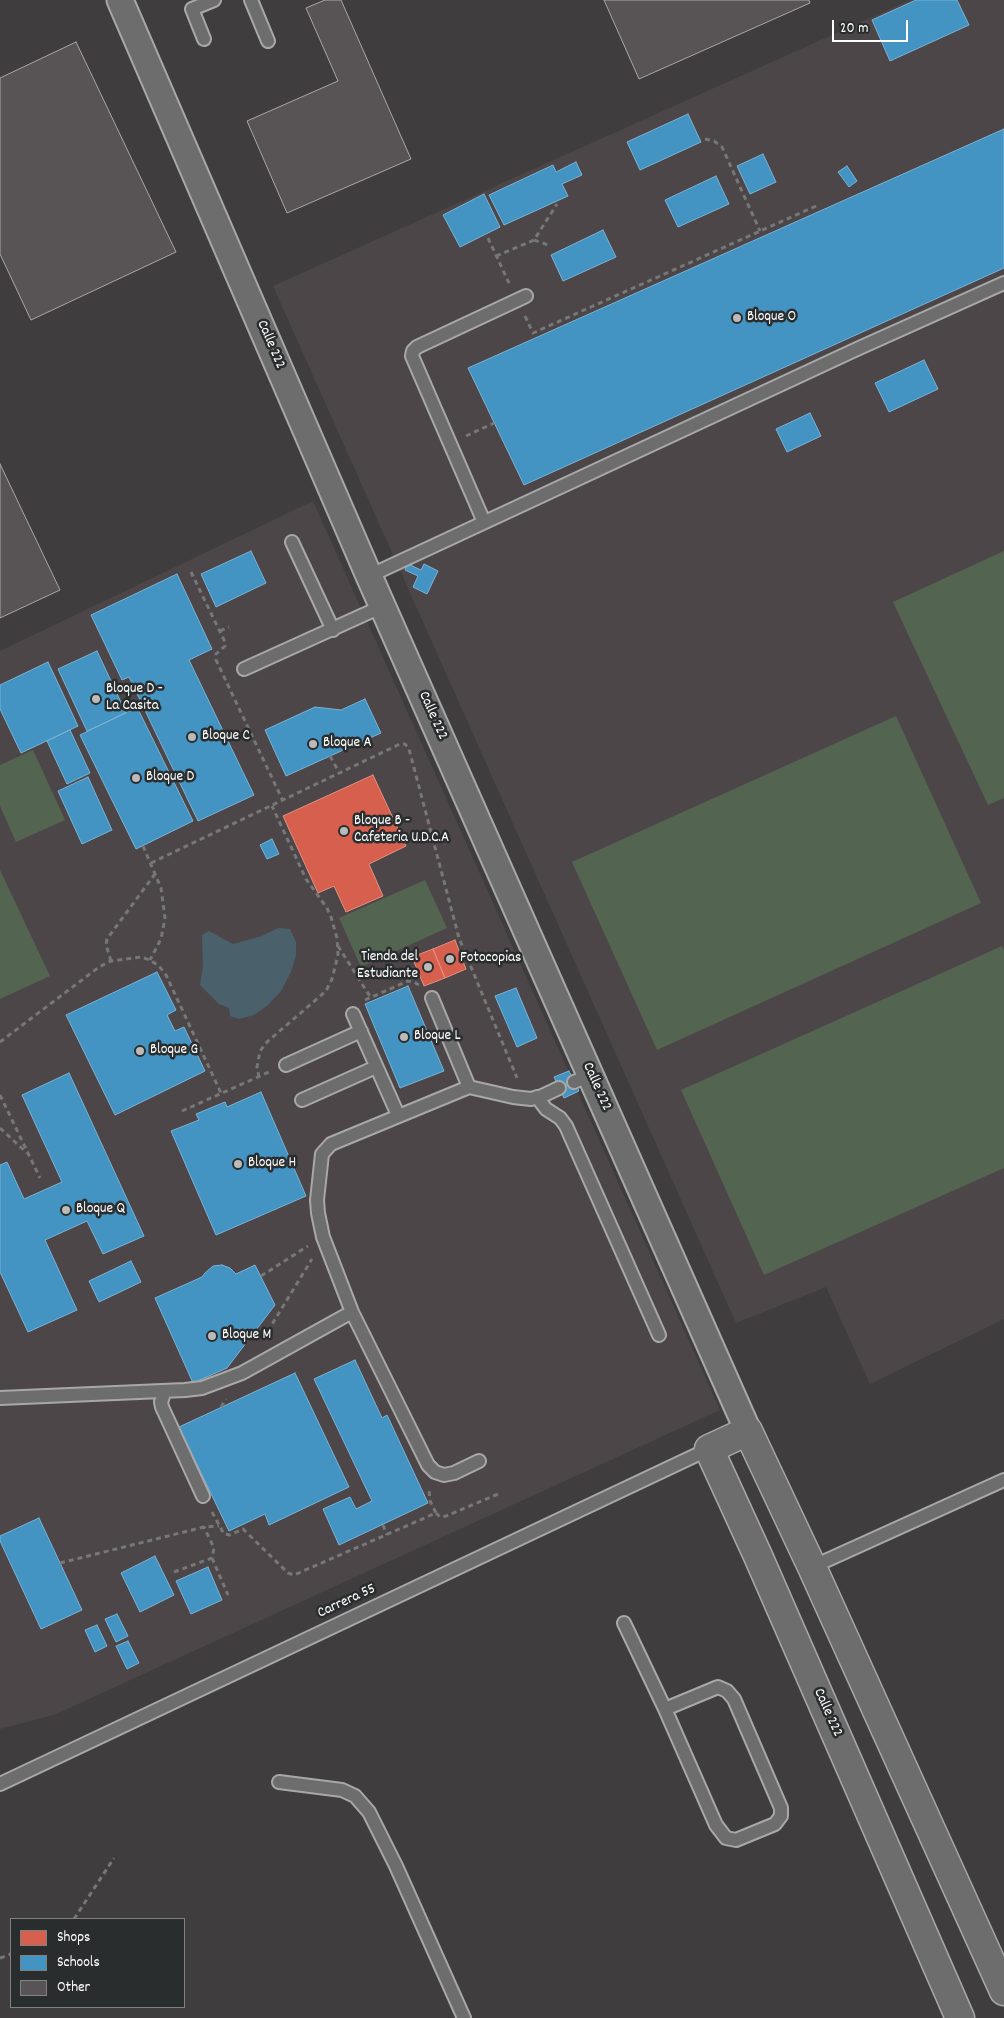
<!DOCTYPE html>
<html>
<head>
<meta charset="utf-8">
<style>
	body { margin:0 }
	#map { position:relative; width:1004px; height:2018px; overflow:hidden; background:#3f3d3e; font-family:Dekko,sans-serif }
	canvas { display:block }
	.legend { position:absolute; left:10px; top:1918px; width:175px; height:90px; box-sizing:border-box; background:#2a2d2e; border:1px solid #7f8182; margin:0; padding:6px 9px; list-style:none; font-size:15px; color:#fff }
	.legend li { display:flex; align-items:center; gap:10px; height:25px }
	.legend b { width:25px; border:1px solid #7f8182 }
	.scale { position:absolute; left:832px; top:20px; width:76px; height:22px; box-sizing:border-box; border:2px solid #fff; border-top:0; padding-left:6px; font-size:15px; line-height:18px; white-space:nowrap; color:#fff; -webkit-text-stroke:4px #2a2d2e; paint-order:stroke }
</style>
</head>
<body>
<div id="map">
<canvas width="1004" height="2018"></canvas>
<ul class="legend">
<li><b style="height:14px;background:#d6604d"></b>Shops</li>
<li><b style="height:14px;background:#4393c3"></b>Schools</li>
<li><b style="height:14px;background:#585455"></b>Other</li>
</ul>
<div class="scale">20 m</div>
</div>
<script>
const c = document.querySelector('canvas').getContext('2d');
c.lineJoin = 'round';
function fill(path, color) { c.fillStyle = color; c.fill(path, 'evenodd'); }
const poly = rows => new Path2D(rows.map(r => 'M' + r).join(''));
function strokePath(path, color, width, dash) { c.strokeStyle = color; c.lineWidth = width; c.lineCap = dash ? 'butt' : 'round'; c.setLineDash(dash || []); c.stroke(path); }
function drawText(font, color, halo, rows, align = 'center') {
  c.font = font + ' Dekko,sans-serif'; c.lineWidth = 5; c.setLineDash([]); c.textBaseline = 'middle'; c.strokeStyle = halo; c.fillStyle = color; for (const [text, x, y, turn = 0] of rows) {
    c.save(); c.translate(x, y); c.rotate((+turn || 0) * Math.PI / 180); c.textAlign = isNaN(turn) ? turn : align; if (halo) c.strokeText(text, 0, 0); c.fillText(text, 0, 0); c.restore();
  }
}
const built = poly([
	[910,0,1004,0,1004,1319,870,1384,826,1287,736,1323,273,286],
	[313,501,720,1410,54,1715,0,1729,0,651]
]);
const green = poly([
	[1004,551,1004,798,988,805,893,602],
	[896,716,981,903,657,1050,572,862],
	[33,750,65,820,16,842,0,806,0,765],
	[0,870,50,976,0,999],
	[425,880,447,928,361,967,339,918],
	[1002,946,1004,950,1004,1168,764,1275,681,1090]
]);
const water = poly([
	[278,928,290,929,296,942,296,955,291,972,281,991,268,1005,254,1015,239,1019,230,1016,229,1008,219,1004,200,985,203,966,202,935,209,931,233,944,262,936]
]);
const shops = poly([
	[373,775,406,846,369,864,383,896,346,912,334,886,318,893,283,816,373,775],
	[455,940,466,969,445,978,433,949,455,940],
	[433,949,445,978,424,986,412,957,433,949]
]);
const schools = poly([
	[916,0,957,0,969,25,890,61,872,20,916,0],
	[688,114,701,142,640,170,627,142,688,114],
	[1004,129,1004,268,524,485,468,368,1004,129],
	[763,154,776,182,750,194,737,166,763,154],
	[576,162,582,175,562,184,568,196,504,225,489,195,553,165,556,172,576,162],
	[847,166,857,181,849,187,838,172,847,166],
	[716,176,729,204,678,227,665,200,716,176],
	[484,194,500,227,460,247,443,215,484,194],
	[603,230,616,257,563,281,551,255,603,230],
	[924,360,938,389,889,412,875,383,924,360],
	[810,413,821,436,787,452,776,429,810,413],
	[251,551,266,583,216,607,201,574,251,551],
	[408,564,421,570,424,564,438,571,427,594,413,587,418,576,405,570,408,564],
	[177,574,212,649,189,660,254,795,198,821,129,677,122,680,91,615,177,574],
	[97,651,126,713,87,731,58,669,97,651],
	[48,662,78,726,21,753,0,709,0,685,48,662],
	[365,699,381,733,286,776,265,730,315,707,341,710,365,699],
	[137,707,193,821,136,849,80,735,137,707],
	[70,730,90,773,67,784,47,741,70,730],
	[88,777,112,830,82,844,58,791,88,777],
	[272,839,279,854,267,859,260,845,272,839],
	[157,972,176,1010,167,1015,175,1031,184,1027,205,1071,115,1115,66,1015,157,972],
	[408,986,444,1071,400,1088,365,1004,408,986],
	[516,988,537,1038,517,1047,495,996,516,988],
	[569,1071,579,1091,564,1098,554,1077,569,1071],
	[69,1073,144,1236,103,1254,87,1221,45,1240,77,1310,28,1332,0,1272,0,1165,7,1162,24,1199,62,1182,22,1095,69,1073],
	[261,1092,306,1196,216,1235,171,1131,199,1120,196,1114,225,1102,227,1107,261,1092],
	[131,1261,141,1282,99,1302,89,1281,131,1261],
	[222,1265,230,1268,236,1274,255,1265,275,1305,227,1368,193,1383,155,1298,202,1277,205,1273,213,1266,222,1265],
	[355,1360,382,1418,387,1415,428,1503,339,1545,323,1509,350,1497,356,1509,372,1501,314,1379,355,1360],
	[295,1373,349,1487,269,1525,265,1514,229,1531,179,1427,295,1373],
	[39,1518,82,1610,41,1629,0,1541,0,1536,39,1518],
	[155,1556,174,1595,140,1612,121,1573,155,1556],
	[208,1567,222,1600,191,1614,176,1581,208,1567],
	[117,1614,128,1636,116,1642,105,1619,117,1614],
	[97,1625,107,1646,95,1652,85,1630,97,1625],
	[128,1641,139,1663,127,1669,116,1646,128,1641]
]);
const building = poly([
	[325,0,341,0,411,159,287,213,247,121,338,81,306,8,325,0],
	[604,0,809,0,810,3,639,79,604,0],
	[76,42,176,252,31,320,0,254,0,78,76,42],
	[0,464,60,590,0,618,0,464]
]);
const path = poly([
	[705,139,714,141,722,147,760,231],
	[488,238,509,283],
	[534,240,548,245],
	[496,256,534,240,557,204],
	[525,316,533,333,816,206],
	[466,436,494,423],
	[191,572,224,640,225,646,216,654,216,660,283,801],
	[220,631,229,627],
	[330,756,340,774],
	[143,846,161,888,165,918,161,939,150,960],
	[151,863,400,744,405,744,409,749,459,938,517,1078],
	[338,946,371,998],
	[111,961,106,945,107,939,155,874],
	[365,1000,408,981,414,982,419,985],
	[0,1042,99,967,111,961,141,957,150,960,159,966,166,975,221,1093],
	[259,1077,257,1067,260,1051,267,1042,326,991,332,979,338,955,337,938,331,917,327,908,306,879,272,806],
	[0,1095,40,1178],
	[182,1111,269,1072],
	[0,1128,27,1153],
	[261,1276,308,1246],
	[263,1339,312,1259],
	[221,1407,226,1399],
	[212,1512,224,1534,230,1535,243,1529,288,1573,294,1575,436,1513,430,1501,429,1489],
	[436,1513,440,1517,446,1516,498,1494],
	[383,1525,387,1535],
	[212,1558,228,1595],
	[60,1563,204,1527,219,1526],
	[174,1572,212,1558,214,1548,204,1527],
	[74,1919,114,1858],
	[0,1958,11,1954]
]);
const lane = poly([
	[251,0,268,41],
	[204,39,192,9,214,0],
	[484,522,412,356,413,351,417,347,526,296],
	[292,542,333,630],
	[369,576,857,349,1004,283],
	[244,669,383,606],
	[432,998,469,1087],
	[353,1014,398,1115],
	[286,1065,361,1031],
	[574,1082,590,1075],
	[537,1097,546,1109,560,1118,566,1126,659,1335],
	[302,1100,376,1067],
	[165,1391,161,1402,162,1407,203,1496],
	[0,1398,185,1390,202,1388,242,1373,352,1312],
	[479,1461,454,1473,444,1475,435,1472,428,1465,352,1312,323,1237,318,1213,317,1200,322,1154,331,1144,469,1087,513,1097,531,1099,542,1096,559,1088],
	[812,1567,1004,1480],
	[624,1623,665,1709,716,1825,726,1838,736,1840,775,1824,781,1816,781,1808,734,1699,727,1691,718,1687,665,1709],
	[279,1782,342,1790,355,1796,369,1812,396,1866,464,2018],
	[0,1784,709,1449]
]);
const street = poly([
	[120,0,369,576,748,1431]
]);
const secondary = poly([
	[960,2018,758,1556,709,1449,748,1431,812,1567,1004,1991]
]);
const markers = [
	[737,318,5,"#bcbbbb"],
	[96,699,5,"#bcbbbb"],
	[192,737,5,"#bcbbbb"],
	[313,744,5,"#bcbbbb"],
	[136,778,5,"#bcbbbb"],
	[344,831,5,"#bcbbbb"],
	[450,959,5,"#bcbbbb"],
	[428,967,5,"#bcbbbb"],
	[404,1037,5,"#bcbbbb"],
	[140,1051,5,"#bcbbbb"],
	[238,1164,5,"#bcbbbb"],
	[66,1210,5,"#bcbbbb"],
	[212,1336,5,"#bcbbbb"]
];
const poiNames = [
	["Bloque O",747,318],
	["Bloque D -",106,690],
	["La Casita",106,707],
	["Bloque C",202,737],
	["Bloque A",323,744],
	["Bloque D",146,778],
	["Bloque B -",354,822],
	["Cafeteria U.D.C.A",354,839],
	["Tienda del",418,958,"right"],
	["Estudiante",418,975,"right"],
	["Fotocopias",460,959],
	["Bloque L",414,1037],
	["Bloque G",150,1051],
	["Bloque H",248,1164],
	["Bloque Q",76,1210],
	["Bloque M",222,1336]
];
const streetNames = [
	["Calle 222",270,345,67],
	["Calle 222",432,716,66],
	["Calle 222",596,1087,66],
	["Carrera 55",347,1602,-25],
	["Calle 222",827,1713,66]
];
fill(built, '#4d4649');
fill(green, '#536451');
fill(water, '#4a606b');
fill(shops, '#d6604d');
strokePath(shops, '#e29082', 1);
fill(schools, '#4393c3');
strokePath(schools, '#7bb3d5', 1);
fill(building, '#585455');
strokePath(building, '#a9a8a8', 1);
strokePath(lane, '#a9a8a8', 16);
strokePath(street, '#a9a8a8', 29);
strokePath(secondary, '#a9a8a8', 31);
strokePath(path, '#767777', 3, [5, 4]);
strokePath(lane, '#6d6d6e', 12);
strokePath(street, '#6d6d6e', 25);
strokePath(secondary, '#6d6d6e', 28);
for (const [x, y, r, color] of markers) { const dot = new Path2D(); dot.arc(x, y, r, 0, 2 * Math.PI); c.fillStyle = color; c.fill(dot); strokePath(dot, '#2a2d2e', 2); }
drawText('15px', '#fff', '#2a2d2e', poiNames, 'left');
drawText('15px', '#fff', '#2a2d2e', streetNames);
</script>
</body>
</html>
